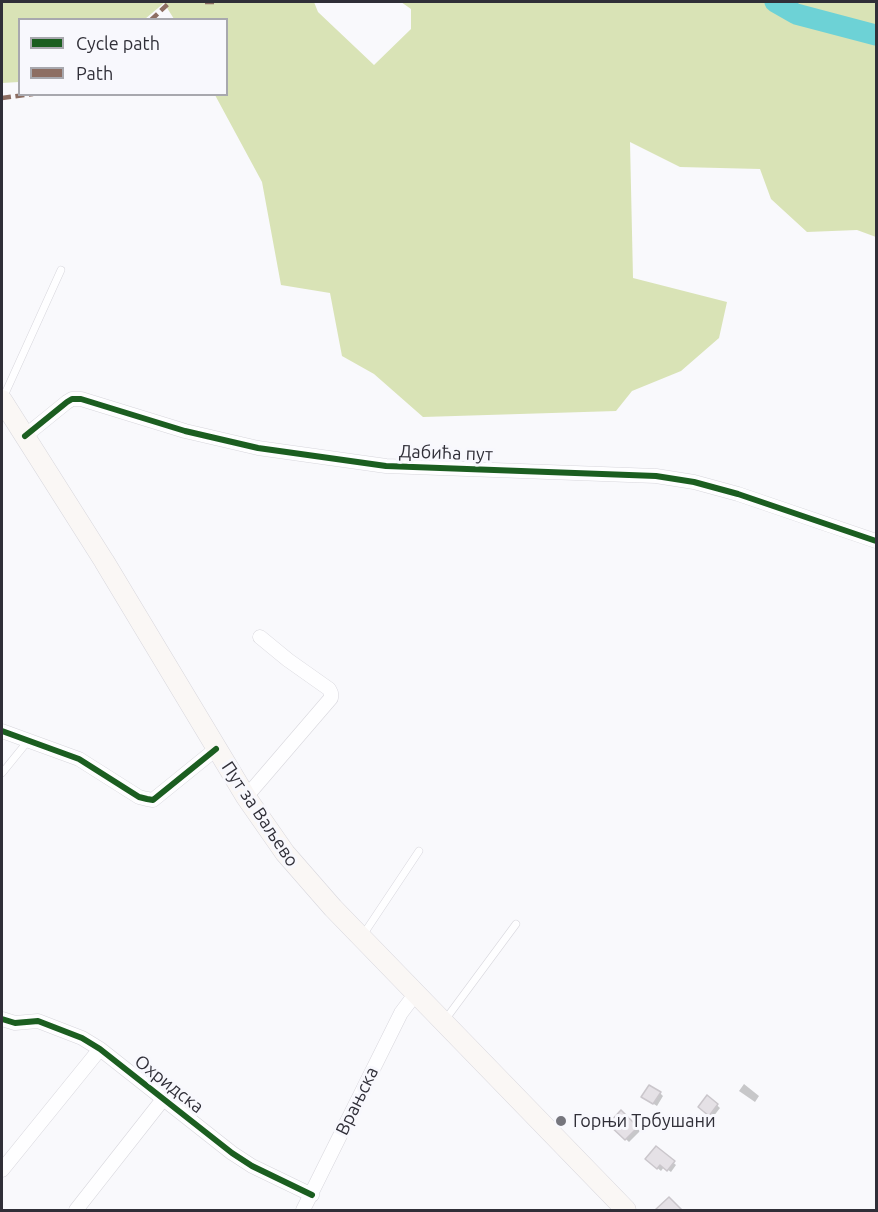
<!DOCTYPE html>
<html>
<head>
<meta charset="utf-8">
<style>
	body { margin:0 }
	#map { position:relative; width:878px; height:1212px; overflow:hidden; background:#f9f9fc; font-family:Ubuntu,sans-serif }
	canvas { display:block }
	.frame { position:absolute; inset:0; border:3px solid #302f38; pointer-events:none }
	.legend { position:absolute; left:18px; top:18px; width:210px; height:78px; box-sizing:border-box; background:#f8f8fd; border:2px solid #a8a8ae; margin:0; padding:8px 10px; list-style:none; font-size:18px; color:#302f38 }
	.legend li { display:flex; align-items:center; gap:12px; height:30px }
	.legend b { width:30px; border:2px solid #a8a8ae }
</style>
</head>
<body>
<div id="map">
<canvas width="878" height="1212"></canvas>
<div class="frame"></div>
<ul class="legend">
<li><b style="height:8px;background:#1b5e20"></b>Cycle path</li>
<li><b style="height:8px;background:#8d6e63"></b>Path</li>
</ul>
</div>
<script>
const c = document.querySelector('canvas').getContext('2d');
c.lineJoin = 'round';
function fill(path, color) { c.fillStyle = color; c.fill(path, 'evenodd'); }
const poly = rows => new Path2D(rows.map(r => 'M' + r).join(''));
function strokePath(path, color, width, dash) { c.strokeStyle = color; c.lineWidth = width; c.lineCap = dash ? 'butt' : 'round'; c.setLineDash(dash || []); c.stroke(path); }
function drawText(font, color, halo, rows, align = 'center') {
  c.font = font + ' Ubuntu,sans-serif'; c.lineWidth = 6; c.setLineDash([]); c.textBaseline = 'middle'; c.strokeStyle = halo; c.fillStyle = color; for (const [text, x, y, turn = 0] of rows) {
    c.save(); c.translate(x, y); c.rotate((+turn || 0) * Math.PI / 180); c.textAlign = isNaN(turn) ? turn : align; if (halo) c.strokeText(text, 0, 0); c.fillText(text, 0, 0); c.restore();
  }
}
const green = poly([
	[2,2,314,2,318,12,374,65,411,29,411,9,401,2,876,2,876,237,857,230,807,232,771,199,760,169,680,167,630,142,633,278,727,302,719,338,681,371,632,391,616,411,423,417,374,374,342,356,330,293,281,285,262,182,215,95,226,94,226,20,174,19,164,3,145,19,20,20,19,82,2,83]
]);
const shadow = poly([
	[744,1084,759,1096,755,1102,739,1091],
	[660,1093,663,1096,657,1106,646,1099],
	[708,1097,720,1108,713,1117,703,1110],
	[621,1113,640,1131,629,1142,610,1124],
	[656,1148,676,1165,671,1172,664,1167,661,1171,647,1159]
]);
const river = poly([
	[775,2,796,14,876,35]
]);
const building = poly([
	[649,1085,661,1092,653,1104,641,1097,649,1085],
	[707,1095,718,1104,709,1116,698,1107,707,1095],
	[621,1110,638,1127,625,1140,608,1124,621,1110],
	[656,1146,675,1161,667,1171,660,1165,657,1169,645,1159,656,1146],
	[669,1197,682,1210,655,1210,669,1197]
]);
const lane = poly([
	[3,398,61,270],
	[2,773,28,741],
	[363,935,419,851],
	[445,1020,516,924]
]);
const street = poly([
	[25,436,67,402,72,399,81,399,185,431,258,448,386,466,656,476,694,482,738,494,876,541],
	[2,731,79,759,139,797,147,799,153,800,216,749],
	[246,797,331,698,331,693,329,689,288,660,260,637],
	[2,1019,15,1023,38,1021,82,1038,100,1049,232,1153,252,1166,312,1195],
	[2,1170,100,1049],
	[76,1210,164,1098],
	[303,1210,401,1013,416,993]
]);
const secondary = poly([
	[2,400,104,561,246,797,285,853,333,908,626,1210]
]);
const quiet = poly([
	[205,2,215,2],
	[151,20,170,2],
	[2,98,33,94]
]);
const cycleway = poly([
	[25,436,67,402,72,399,81,399,185,431,258,448,386,466,656,476,694,482,738,494,876,541],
	[2,731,79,759,139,797,147,799,153,800,216,749],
	[2,1019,15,1023,38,1021,82,1038,100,1049,232,1153,252,1166,312,1195]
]);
const markers = [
	[561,1121,6,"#76767d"]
];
const streetNames = [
	["Дабића пут",446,453,2],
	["Пут за Ваљево",260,814,56],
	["Охридска",169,1084,38],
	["Врањска",357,1101,-64]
];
const poiNames = [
	["Горњи Трбушани",573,1121]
];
fill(green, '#d9e3b6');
fill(shadow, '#0003');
strokePath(river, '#6dd2d6', 21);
fill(building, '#e5e1e6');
strokePath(building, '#cac6cb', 1.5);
strokePath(lane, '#d7d6dc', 8);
strokePath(street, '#d7d6dc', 15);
strokePath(secondary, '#d7d6dc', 21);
strokePath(lane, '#fefeff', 7);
strokePath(street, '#fefeff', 14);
strokePath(secondary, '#faf7f5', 20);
strokePath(quiet, '#8d6e63', 4.5, [9, 4.5]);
strokePath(cycleway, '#1b5e20', 6);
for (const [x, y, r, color] of markers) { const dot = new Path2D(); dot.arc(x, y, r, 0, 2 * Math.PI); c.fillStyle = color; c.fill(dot); strokePath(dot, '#f8f8fd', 2); }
drawText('18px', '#302f38', '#f8f8fd', streetNames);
drawText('18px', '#302f38', '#f8f8fd', poiNames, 'left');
</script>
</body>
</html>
